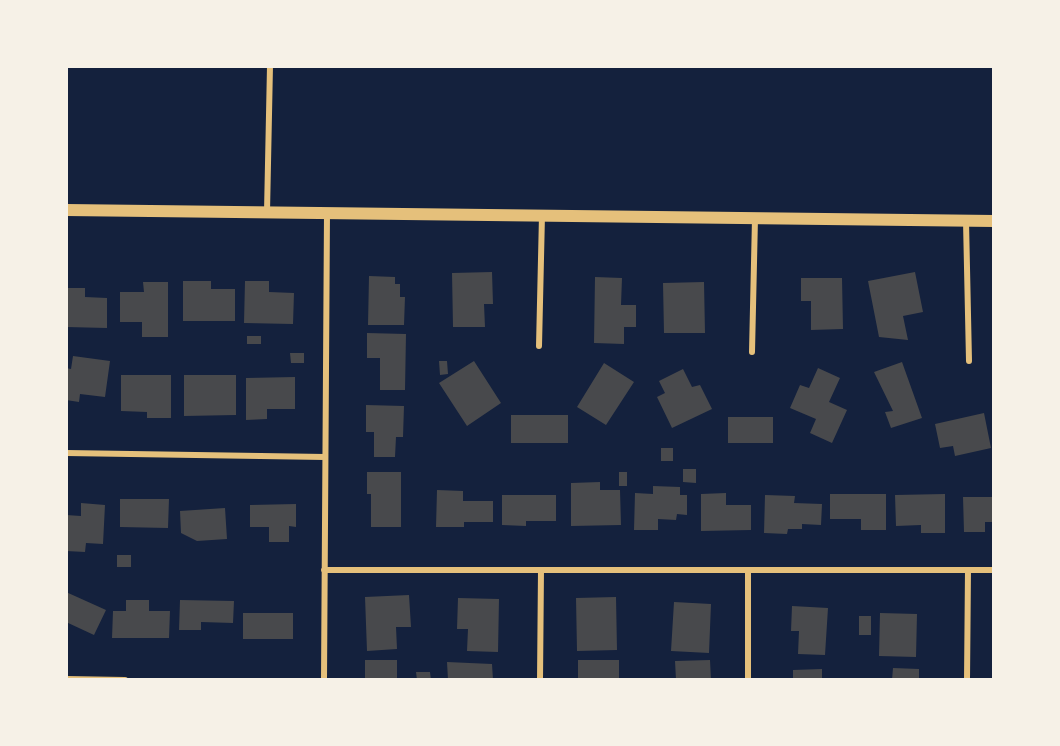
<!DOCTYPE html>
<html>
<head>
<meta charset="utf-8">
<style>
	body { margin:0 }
	#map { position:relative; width:1060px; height:746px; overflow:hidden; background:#14213d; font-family:Manrope,sans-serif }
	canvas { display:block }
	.frame { position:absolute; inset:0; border:68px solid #f6f1e7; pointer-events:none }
</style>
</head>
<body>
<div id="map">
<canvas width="1060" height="746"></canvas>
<div class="frame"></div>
</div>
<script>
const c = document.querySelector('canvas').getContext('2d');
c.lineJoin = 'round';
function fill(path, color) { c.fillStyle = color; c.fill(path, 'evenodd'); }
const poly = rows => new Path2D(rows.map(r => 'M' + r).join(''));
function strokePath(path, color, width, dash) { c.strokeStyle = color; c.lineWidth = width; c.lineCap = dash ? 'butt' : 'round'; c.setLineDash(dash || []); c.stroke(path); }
const building = poly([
	[492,272,493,304,484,304,485,327,453,327,452,273],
	[915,272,923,312,903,316,908,340,879,337,868,281],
	[369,276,395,277,395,284,400,284,400,297,405,297,404,325,368,325],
	[595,277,622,278,621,305,636,305,636,327,624,327,624,344,594,343],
	[801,278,842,278,843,329,811,330,811,301,801,301],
	[183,281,211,281,211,289,235,289,235,321,183,321],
	[245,281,269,281,269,292,294,293,293,324,244,323],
	[143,282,168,282,168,337,142,337,142,322,120,322,120,292,144,292],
	[704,282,705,333,664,333,663,283],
	[66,288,85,288,85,297,107,298,107,328,66,327],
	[367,333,406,334,405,390,380,390,380,358,367,358],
	[247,336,261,336,261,344,247,344],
	[290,353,304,353,304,363,291,363],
	[73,356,110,361,105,397,80,394,79,402,66,400,66,368,71,369],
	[439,361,447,361,448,374,440,375],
	[474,361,501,403,467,426,439,383],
	[902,362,922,418,891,428,885,412,893,411,874,372],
	[604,363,634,382,606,425,577,407],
	[818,368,840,378,829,402,847,410,832,443,810,433,816,419,790,408,800,385,809,388],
	[683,369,692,387,700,385,712,409,672,428,657,397,665,393,659,381],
	[121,375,171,375,171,418,147,418,147,412,121,411],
	[184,375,236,375,236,415,184,416],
	[295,377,295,409,267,409,267,419,246,420,246,378],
	[366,405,404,406,403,437,396,437,395,457,374,457,374,432,366,432],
	[984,413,991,448,955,456,953,446,940,448,935,424],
	[511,415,568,415,568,443,511,443],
	[728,417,773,417,773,443,728,443],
	[661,448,673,448,673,461,661,461],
	[683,469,696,469,696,483,683,482],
	[367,472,401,472,401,527,371,527,371,494,367,494],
	[619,472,627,472,627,486,619,486],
	[600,482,600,490,620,490,621,525,571,526,571,483],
	[653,486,680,487,680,495,687,495,687,515,677,514,676,520,658,519,658,530,634,530,635,493,653,494],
	[437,490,463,491,463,501,493,501,493,522,464,522,464,527,436,527],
	[726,493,726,505,751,505,751,530,701,531,701,494],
	[830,494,886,494,886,530,861,530,861,519,830,519],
	[945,494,945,533,921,533,921,525,896,526,895,495],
	[502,495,556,495,556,521,526,521,526,526,502,525],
	[765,495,795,496,794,503,822,504,821,525,802,524,802,529,788,529,787,534,764,533],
	[963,497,994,497,994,522,985,522,985,532,964,532],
	[120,499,169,499,168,528,120,527],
	[81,503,105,505,103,544,86,543,85,552,66,551,66,515,81,516],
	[296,504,296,527,289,526,289,542,269,542,269,527,250,527,250,505],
	[225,508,227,539,197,541,181,533,180,511],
	[117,555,131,555,131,567,117,567],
	[66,592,106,610,94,635,66,622],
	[409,595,411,627,396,627,397,649,367,651,365,597],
	[616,597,617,650,577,651,576,598],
	[458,598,499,599,498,652,467,651,468,629,457,629],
	[126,600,149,600,149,611,170,611,169,638,112,638,113,611,126,611],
	[180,600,234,601,233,623,201,622,201,630,179,630],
	[674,602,711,604,709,653,671,651],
	[792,606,828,608,825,655,798,654,799,631,791,631],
	[243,613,293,613,293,639,243,639],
	[880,613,917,614,916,657,879,656],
	[859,616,871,616,871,635,859,635],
	[365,660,397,660,397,680,365,680],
	[578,660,619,660,619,680,578,680],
	[710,660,711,680,676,680,675,661],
	[447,662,492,664,493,680,448,680],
	[893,668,919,669,919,680,892,680],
	[822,669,822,680,793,680,793,670],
	[416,672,430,672,431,680,417,680]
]);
const minor = poly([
	[267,212,270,66],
	[966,221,969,361],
	[539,346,542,215],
	[752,352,755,218],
	[66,453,325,457],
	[324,570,994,570],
	[748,570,748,680],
	[66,679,125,680],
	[324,680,327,213],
	[540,680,541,570],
	[967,680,968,570]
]);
const secondary = poly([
	[66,210,994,221]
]);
fill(building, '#48494c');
strokePath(minor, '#e5c07b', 6);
strokePath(secondary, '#e5c07b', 12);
</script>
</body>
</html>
